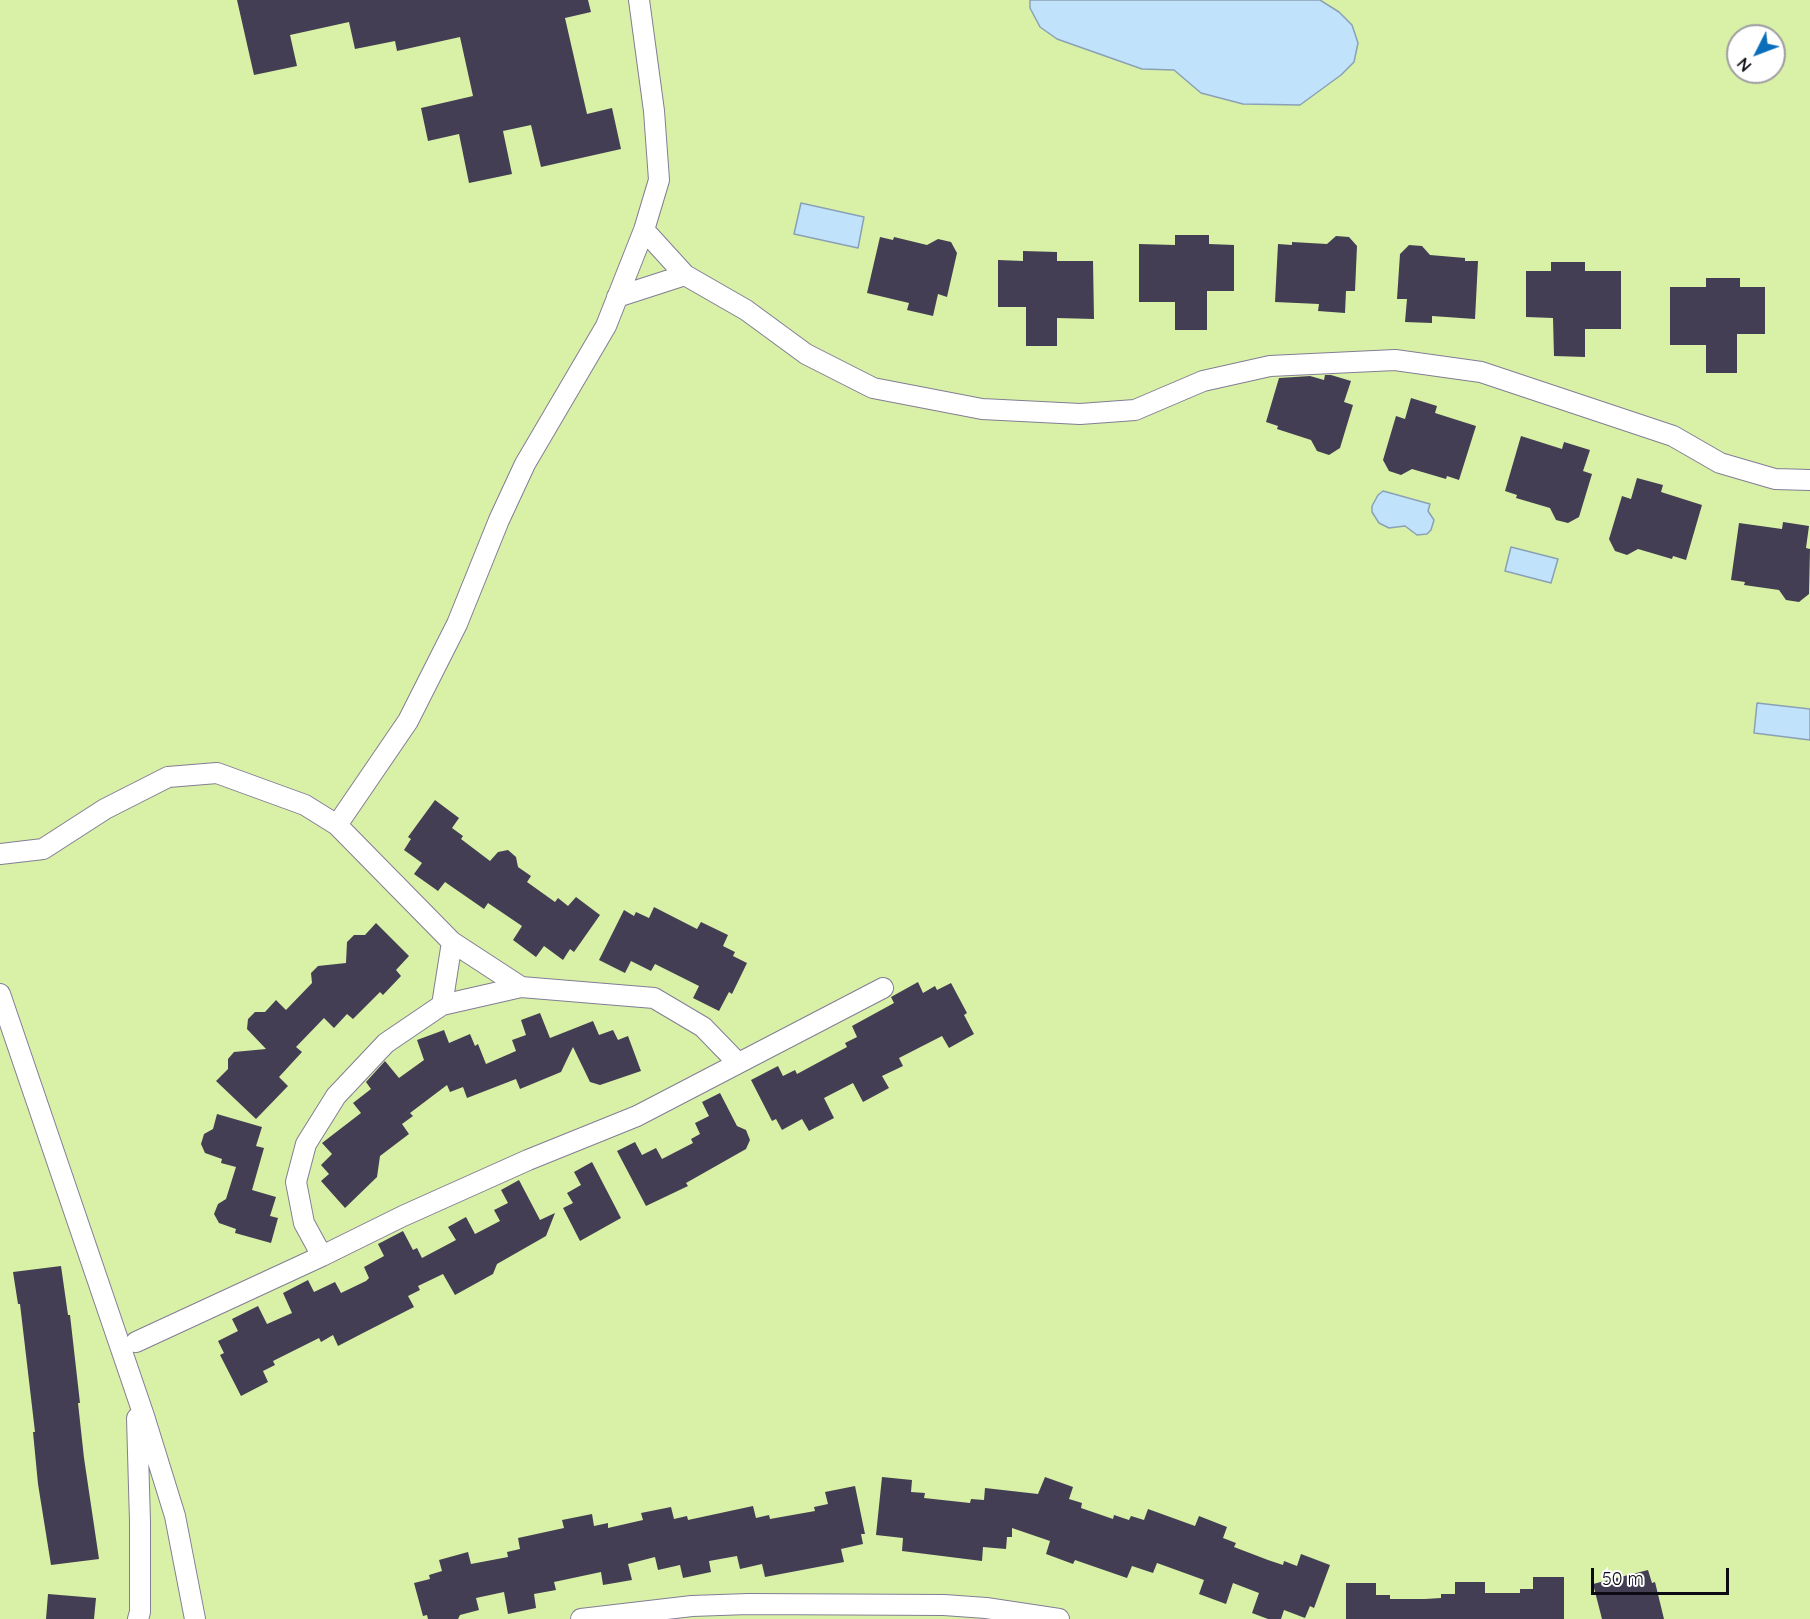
<!DOCTYPE html>
<html>
<head>
<meta charset="utf-8">
<style>
	body { margin:0 }
	#map { position:relative; width:1810px; height:1619px; overflow:hidden; background:#f6f5fb; font-family:Quicksand,sans-serif }
	canvas { display:block }
	.north { position:absolute; left:1726px; top:24px; width:60px; height:60px; box-sizing:border-box; background:#fff; border:2px solid #9e9da1; border-radius:50%; rotate:228deg; font-size:16px; font-weight:700; line-height:24px; text-align:center; color:#0c0a13 }
	.north::after { content:''; display:block; margin:auto; width:21px; height:27px; background:#0b6eba; clip-path:polygon(50% 0,100% 100%,50% 72%,0 100%) }
	.scale { position:absolute; left:1591px; top:1568px; width:138px; height:27px; box-sizing:border-box; border:3px solid #0c0a13; border-top:0; padding-left:8px; font-size:18px; line-height:21px; white-space:nowrap; color:#0c0a13; -webkit-text-stroke:4px #fff; paint-order:stroke }
</style>
</head>
<body>
<div id="map">
<canvas width="1810" height="1619"></canvas>
<div class="north">N</div>
<div class="scale">50 m</div>
</div>
<script>
const c = document.querySelector('canvas').getContext('2d');
c.lineJoin = 'round';
function fill(path, color) { c.fillStyle = color; c.fill(path, 'evenodd'); }
const poly = rows => new Path2D(rows.map(r => 'M' + r).join(''));
function strokePath(path, color, width, dash) { c.strokeStyle = color; c.lineWidth = width; c.lineCap = dash ? 'butt' : 'round'; c.setLineDash(dash || []); c.stroke(path); }
const green = poly([
	[0,0,1810,0,1810,1619,0,1619],
	[1738,36,1774,36,1774,72,1738,72]
]);
const water = poly([
	[1030,0,1320,0,1339,12,1352,25,1358,43,1354,62,1341,75,1300,105,1243,104,1201,93,1174,70,1142,69,1057,39,1040,27,1030,8,1030,0],
	[801,203,864,217,858,248,794,234,801,203],
	[1383,491,1430,504,1428,511,1434,520,1431,530,1427,534,1417,535,1405,526,1389,528,1379,523,1372,512,1372,506,1378,495,1383,491],
	[1511,547,1558,559,1551,583,1505,571,1511,547],
	[1757,703,1810,709,1810,740,1754,733,1757,703]
]);
const building = poly([
	[237,0,588,0,591,12,565,18,587,114,612,108,621,149,541,167,531,125,503,131,512,174,469,183,459,134,428,141,421,108,473,96,460,37,397,51,395,41,355,49,349,22,290,35,297,66,254,75],
	[1175,235,1209,235,1209,244,1234,245,1234,291,1207,291,1207,330,1175,330,1175,302,1139,302,1139,244,1175,245],
	[1336,236,1349,237,1357,246,1355,291,1346,291,1345,313,1318,311,1319,304,1275,302,1278,244,1292,245,1292,242,1327,244],
	[880,237,893,240,894,237,927,245,938,239,951,242,957,253,947,297,938,294,933,316,907,310,909,303,867,293],
	[1409,245,1422,246,1430,255,1465,258,1465,261,1478,261,1475,319,1432,316,1432,323,1405,322,1407,299,1397,299,1400,254],
	[1023,251,1057,252,1057,261,1093,261,1094,319,1057,318,1057,346,1026,346,1026,307,998,307,998,260,1023,261],
	[1551,262,1585,262,1585,271,1621,271,1621,329,1585,329,1585,357,1554,356,1553,318,1526,317,1526,271,1551,271],
	[1706,278,1740,278,1740,287,1765,287,1765,334,1737,334,1737,373,1706,373,1706,345,1670,345,1670,287,1706,287],
	[1325,375,1331,375,1351,381,1344,402,1353,405,1340,448,1329,455,1317,451,1311,440,1277,429,1278,426,1266,422,1279,378,1310,376,1324,380],
	[1411,398,1437,406,1435,413,1476,426,1459,480,1447,476,1446,479,1412,469,1401,475,1389,471,1383,460,1396,416,1405,419],
	[1521,436,1562,449,1564,442,1590,450,1583,471,1592,474,1579,517,1568,523,1556,520,1550,508,1516,498,1517,495,1505,491],
	[1637,478,1663,485,1661,492,1702,505,1686,560,1673,556,1672,559,1638,549,1627,555,1615,551,1609,539,1622,496,1631,499],
	[1783,522,1809,526,1806,548,1810,549,1809,594,1799,602,1786,600,1779,590,1744,585,1745,582,1731,580,1739,523,1782,529],
	[435,800,459,818,452,828,463,836,461,839,490,861,498,852,508,850,516,857,518,867,531,876,527,882,555,902,558,898,568,906,576,897,600,915,574,952,570,949,563,960,544,946,536,957,513,940,522,926,488,903,484,909,445,882,438,891,414,874,422,863,404,850,411,839,408,837],
	[654,907,697,929,701,922,728,935,723,946,735,952,733,956,747,963,732,994,729,992,719,1011,693,998,699,986,655,964,651,971,631,961,625,973,599,960,624,910,634,916,636,912,649,918],
	[376,923,409,956,396,970,401,976,383,995,380,992,353,1019,347,1014,334,1028,324,1018,296,1047,302,1052,279,1077,288,1086,256,1119,216,1081,228,1069,228,1059,234,1052,266,1049,247,1029,248,1019,255,1012,265,1012,276,1000,286,1010,312,983,311,973,318,966,346,963,347,942,354,935,365,935],
	[918,982,923,993,935,986,937,990,951,983,967,1013,964,1015,974,1034,949,1048,942,1036,899,1058,903,1066,882,1076,889,1088,863,1102,853,1083,824,1098,834,1118,809,1131,802,1119,782,1130,776,1119,772,1121,751,1080,778,1066,783,1076,795,1070,797,1074,847,1047,845,1043,857,1037,852,1026,894,1003,891,997],
	[540,1013,550,1038,593,1021,599,1035,613,1030,618,1040,628,1036,641,1071,600,1085,590,1082,573,1047,561,1072,520,1089,516,1079,467,1098,463,1087,450,1092,447,1085,410,1113,413,1116,402,1124,409,1134,380,1156,377,1177,345,1208,321,1181,329,1174,321,1165,332,1154,322,1143,361,1113,353,1103,371,1089,366,1082,385,1061,399,1078,424,1060,417,1040,444,1030,449,1043,470,1034,475,1046,478,1044,486,1064,516,1051,512,1040,526,1035,521,1020],
	[720,1093,737,1126,746,1130,750,1140,746,1149,686,1183,688,1186,646,1206,617,1151,635,1142,642,1155,656,1148,662,1159,693,1143,691,1139,700,1134,695,1123,709,1116,702,1102],
	[217,1114,262,1127,256,1146,264,1148,252,1190,276,1197,270,1216,278,1218,271,1243,235,1233,236,1229,219,1223,214,1214,218,1204,226,1199,236,1167,221,1163,222,1159,205,1153,201,1144,204,1134,213,1129],
	[592,1162,621,1218,580,1241,563,1208,573,1203,567,1193,581,1185,574,1172],
	[519,1180,540,1220,555,1213,546,1236,497,1264,493,1274,455,1295,443,1274,418,1286,420,1290,408,1296,414,1307,365,1332,338,1346,333,1335,321,1342,319,1338,273,1361,275,1365,263,1371,268,1382,241,1396,220,1355,224,1353,218,1341,238,1331,232,1319,258,1306,267,1324,292,1313,283,1293,308,1280,314,1292,335,1282,341,1293,366,1281,369,1278,364,1267,384,1256,378,1244,403,1231,413,1250,417,1248,422,1258,456,1240,448,1227,466,1217,475,1234,500,1221,494,1210,508,1203,501,1190],
	[61,1266,68,1315,70,1315,80,1403,78,1403,84,1458,99,1559,51,1565,38,1484,33,1432,35,1432,20,1304,18,1304,13,1272],
	[882,1477,912,1480,911,1492,925,1493,924,1498,970,1503,971,1499,984,1500,985,1488,1038,1494,1045,1477,1073,1487,1069,1499,1082,1503,1081,1508,1113,1519,1114,1515,1129,1520,1131,1516,1144,1520,1148,1509,1195,1526,1199,1516,1227,1527,1223,1538,1236,1543,1234,1547,1268,1560,1283,1565,1284,1561,1297,1566,1301,1554,1330,1565,1314,1608,1310,1606,1305,1618,1284,1610,1281,1619,1268,1619,1252,1613,1259,1593,1233,1583,1226,1604,1199,1594,1204,1580,1157,1563,1153,1573,1132,1566,1127,1578,1075,1560,1073,1564,1046,1554,1050,1541,1012,1528,1012,1537,1007,1537,1006,1549,983,1547,982,1561,902,1551,903,1538,876,1535],
	[855,1486,865,1534,861,1534,863,1544,841,1549,844,1562,765,1577,762,1564,740,1569,737,1556,709,1561,711,1572,683,1578,680,1565,658,1570,655,1557,628,1564,632,1580,603,1585,601,1572,554,1582,556,1590,534,1594,536,1608,508,1614,504,1592,476,1598,479,1610,460,1615,458,1619,428,1619,427,1615,423,1616,414,1583,430,1579,429,1575,442,1571,439,1560,468,1552,471,1564,508,1557,507,1552,520,1549,518,1538,564,1528,562,1520,592,1514,594,1526,608,1523,608,1528,643,1520,641,1513,671,1507,674,1519,687,1516,688,1520,753,1506,756,1518,769,1515,770,1519,815,1511,814,1507,828,1504,825,1492],
	[1648,1570,1652,1583,1655,1582,1664,1619,1602,1619,1593,1584],
	[1533,1577,1564,1577,1564,1619,1346,1619,1346,1583,1376,1583,1376,1595,1390,1595,1390,1599,1425,1599,1441,1598,1441,1594,1455,1594,1455,1582,1485,1582,1485,1593,1520,1593,1520,1589,1533,1589],
	[48,1594,96,1598,94,1619,46,1619]
]);
const street = poly([
	[644,230,685,275],
	[617,297,685,275,746,310,806,354,873,388,982,409,1080,414,1135,410,1203,381,1270,366,1395,360,1481,372,1673,436,1720,463,1775,479,1810,480],
	[337,825,452,942,442,1005,386,1043,336,1096,306,1144,296,1182,304,1223,322,1256,403,1216,528,1160,637,1116,883,988],
	[0,854,43,849,105,809,168,777,217,773,305,805,337,825,408,721,457,624,499,520,525,464,606,326,644,230,659,180,654,111,639,0],
	[452,942,521,987],
	[0,994,144,1416,175,1516,195,1619],
	[442,1005,521,987,654,998,703,1027,737,1062],
	[136,1342,322,1256],
	[137,1418,140,1522,140,1612,138,1619],
	[581,1619,692,1606,748,1604,944,1605,986,1608,1059,1619]
]);
fill(green, '#d9f1a7');
fill(water, '#c0e2fb');
strokePath(water, '#8aa1b5', 1.5);
fill(building, '#433e53');
strokePath(street, '#827d95', 22);
strokePath(street, '#fff', 20);
</script>
</body>
</html>
